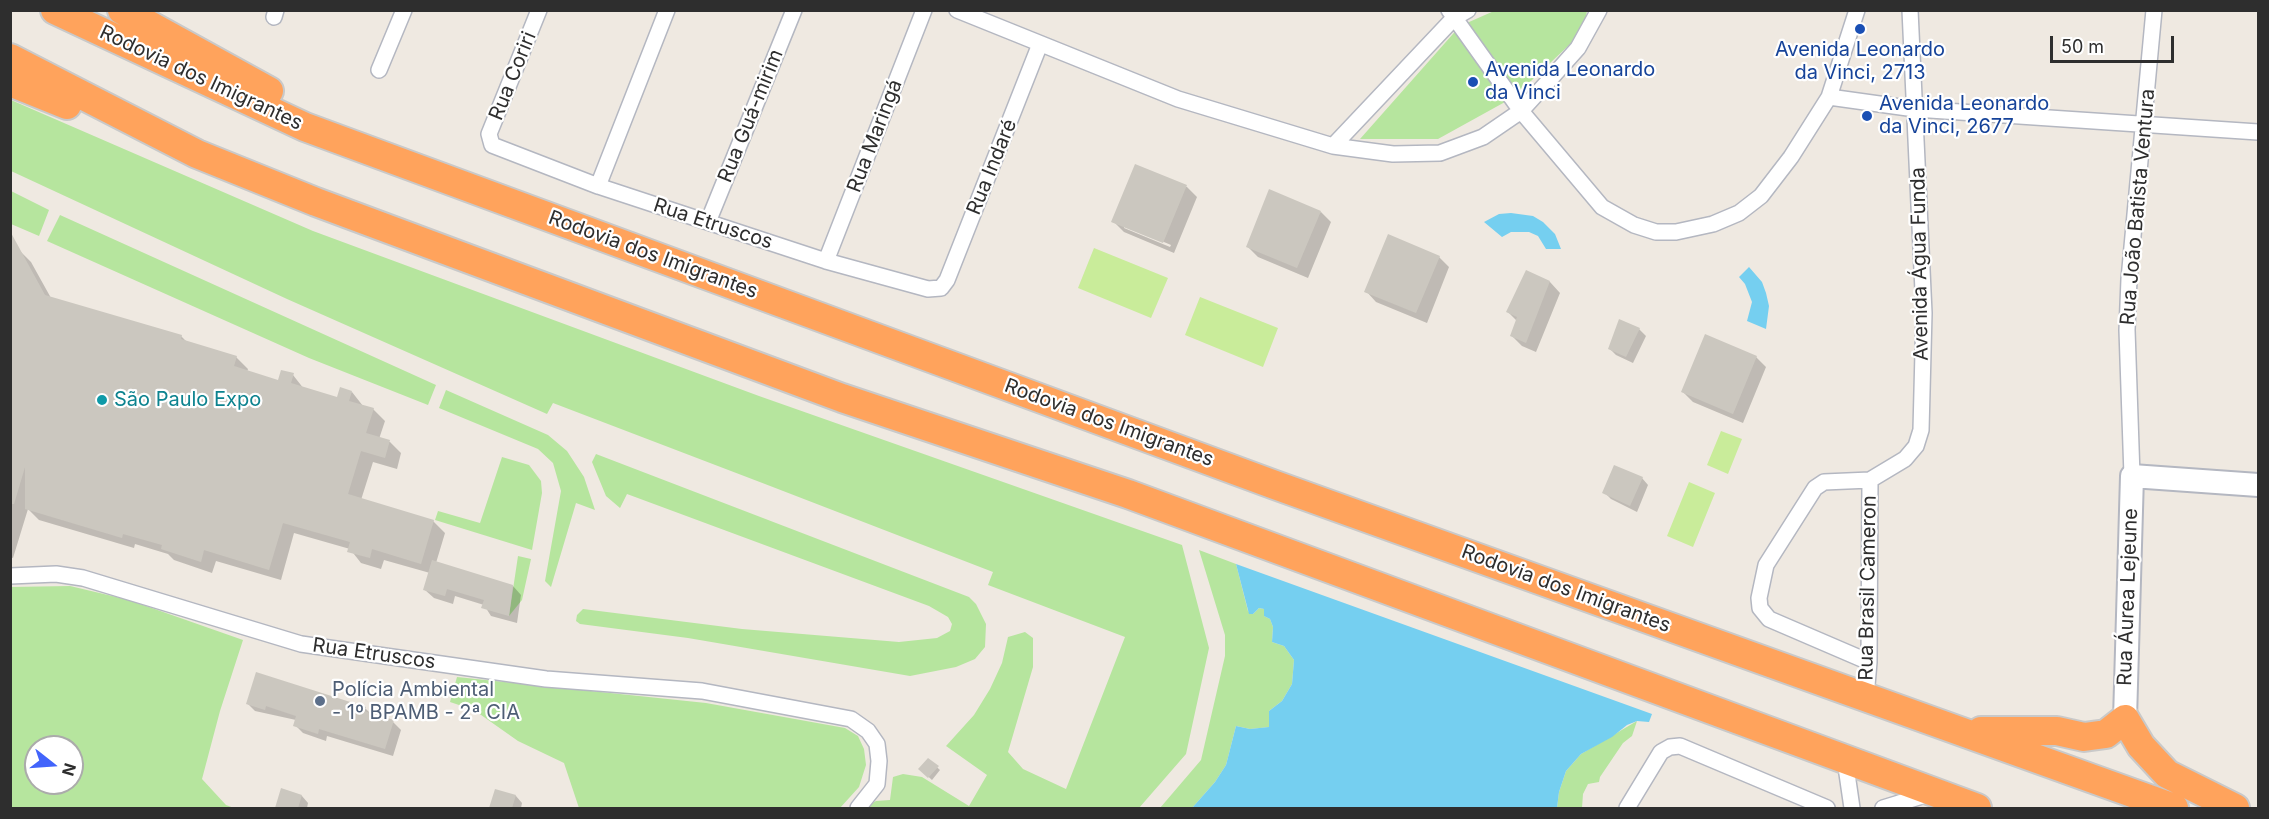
<!DOCTYPE html>
<html>
<head>
<meta charset="utf-8">
<style>
	body { margin:0 }
	#map { position:relative; width:2269px; height:819px; overflow:hidden; background:#efe9e1; font-family:Inter,sans-serif }
	canvas { display:block }
	.frame { position:absolute; inset:0; border:12px solid #2e2e2e; pointer-events:none }
	.north { position:absolute; left:24px; top:735px; width:60px; height:60px; box-sizing:border-box; background:#fff; border:2px solid #ababab; border-radius:50%; rotate:107deg; font-size:16px; font-weight:700; line-height:24px; text-align:center; color:#2e2e2e }
	.north::after { content:''; display:block; margin:auto; width:21px; height:27px; background:#4264fb; clip-path:polygon(50% 0,100% 100%,50% 72%,0 100%) }
	.scale { position:absolute; left:2050px; top:36px; width:124px; height:27px; box-sizing:border-box; border:3px solid #2e2e2e; border-top:0; padding-left:8px; font-size:18px; line-height:21px; white-space:nowrap; color:#2e2e2e; -webkit-text-stroke:4px #fff; paint-order:stroke }
</style>
</head>
<body>
<div id="map">
<canvas width="2269" height="819"></canvas>
<div class="frame"></div>
<div class="north">N</div>
<div class="scale">50 m</div>
</div>
<script>
const c = document.querySelector('canvas').getContext('2d');
c.lineJoin = 'round';
function fill(path, color) { c.fillStyle = color; c.fill(path, 'evenodd'); }
const poly = rows => new Path2D(rows.map(r => 'M' + r).join(''));
function strokePath(path, color, width, dash) { c.strokeStyle = color; c.lineWidth = width; c.lineCap = dash ? 'butt' : 'round'; c.setLineDash(dash || []); c.stroke(path); }
function drawText(font, color, halo, rows, align = 'center') {
  c.font = font + ' Inter,sans-serif'; c.lineWidth = 4.5; c.setLineDash([]); c.textBaseline = 'middle'; c.strokeStyle = halo; c.fillStyle = color; for (const [text, x, y, turn = 0] of rows) {
    c.save(); c.translate(x, y); c.rotate((+turn || 0) * Math.PI / 180); c.textAlign = isNaN(turn) ? turn : align; if (halo) c.strokeText(text, 0, 0); c.fillText(text, 0, 0); c.restore();
  }
}
const green = poly([
	[1494,11,1587,11,1583,32,1514,97,1438,139,1360,139,1460,26],
	[11,100,313,231,759,396,1182,545,1209,648,1186,754,1139,808,864,808,876,801,890,800,893,777,903,774,922,777,969,806,987,775,946,746,974,715,990,689,1002,663,1008,637,1025,632,1033,638,1033,667,1008,752,1023,769,1066,789,1125,637,988,585,993,572,765,484,553,403,547,414,287,299,11,171],
	[11,191,49,210,39,236,11,224],
	[60,215,436,385,428,405,309,358,47,241],
	[446,390,548,435,567,451,584,477,595,510,576,503,551,587,545,581,561,491,553,463,538,449,439,408],
	[596,454,969,597,976,604,986,624,985,647,975,659,956,667,910,676,688,638,580,624,576,621,577,615,583,609,742,629,899,642,937,638,950,631,952,624,948,617,929,606,627,494,620,508,606,496,592,462],
	[502,457,529,465,541,481,542,493,532,550,435,520,438,511,480,523],
	[1199,550,1236,564,1248,611,1253,614,1259,608,1264,609,1264,616,1270,619,1273,627,1272,642,1284,646,1294,660,1292,684,1282,701,1269,711,1270,727,1250,729,1236,726,1226,765,1215,782,1192,808,1160,808,1201,760,1225,656,1225,635],
	[518,556,531,559,522,600,509,616],
	[70,586,129,600,243,640,220,711,202,779,226,805,234,808,11,808,10,587],
	[36,747,72,747,72,783,36,783],
	[457,677,706,703,845,728,858,736,864,749,866,765,859,787,840,808,579,808,564,763,518,741,474,710,450,702],
	[1637,721,1632,736,1623,743,1600,777,1599,782,1588,784,1583,794,1582,808,1557,808,1559,792,1566,771,1581,754]
]);
const pitch = poly([
	[1094,248,1168,278,1151,318,1078,288],
	[1200,297,1278,328,1263,367,1185,335],
	[1721,431,1742,439,1728,474,1707,465],
	[1689,482,1715,493,1693,547,1667,536]
]);
const water = poly([
	[1511,213,1533,216,1543,222,1555,234,1561,249,1546,249,1538,236,1529,232,1511,232,1502,237,1484,222,1499,214],
	[1749,267,1762,282,1766,293,1769,306,1766,329,1747,321,1752,302,1745,284,1739,277],
	[1236,564,1652,714,1649,722,1637,721,1627,725,1612,737,1581,754,1566,771,1559,792,1557,808,1192,808,1215,782,1226,765,1236,726,1250,729,1269,727,1269,711,1282,701,1292,684,1294,660,1284,646,1272,642,1273,627,1270,619,1264,616,1264,609,1259,608,1253,614,1249,614]
]);
const shadow = poly([
	[1136,166,1187,187,1197,197,1174,253,1124,232,1113,221],
	[1124,225,1171,245,1170,247,1124,228],
	[1321,212,1331,222,1308,278,1258,257,1247,246],
	[10,247,19,250,31,262,51,298,181,336,187,342,236,357,248,369,247,372,279,381,293,375,304,389,338,399,352,392,363,406,373,409,385,421,379,439,390,442,401,453,397,469,373,462,361,500,433,521,445,533,436,563,513,586,521,595,517,623,491,616,484,605,455,596,453,604,434,598,425,590,430,573,384,560,381,569,361,563,350,549,294,533,281,580,216,561,212,573,174,560,168,554,135,544,134,548,39,520,28,509,13,558,10,557],
	[1439,257,1449,267,1427,323,1376,302,1366,291],
	[1527,272,1550,282,1560,293,1536,352,1522,346,1511,335,1517,321,1508,312],
	[1639,329,1646,336,1633,363,1616,355,1609,348],
	[1756,357,1766,367,1743,423,1693,402,1683,392],
	[1642,478,1648,485,1637,512,1611,499,1604,492],
	[247,703,365,708,372,715,393,722,401,730,393,756,327,736,326,741,303,733,295,725,296,720,255,711],
	[929,760,940,770,932,780,920,769],
	[282,790,302,796,308,803,307,808,276,808],
	[496,790,516,796,522,803,521,808,490,808]
]);
const building = poly([
	[1135,164,1187,185,1163,243,1111,222],
	[1269,189,1321,211,1297,268,1246,247],
	[10,231,45,295,182,335,181,339,237,356,234,366,278,380,281,370,294,373,291,383,337,397,340,387,352,391,349,401,374,408,366,433,390,440,385,458,361,451,348,494,434,520,421,564,372,549,370,558,347,552,350,542,283,523,269,570,204,550,201,562,161,549,162,545,123,534,122,538,25,509,25,467,14,504,10,504],
	[1388,234,1440,256,1416,313,1364,292],
	[1526,270,1550,281,1526,343,1510,336,1517,317,1506,312],
	[1619,319,1640,328,1626,357,1608,349],
	[1705,334,1757,356,1733,414,1681,392],
	[1614,465,1643,477,1630,506,1602,493],
	[432,560,513,585,509,616,481,608,484,600,447,589,445,596,423,590],
	[256,672,366,707,364,711,394,720,385,749,319,729,318,734,293,726,296,716,266,706,265,710,246,704],
	[928,758,939,766,928,778,918,769],
	[281,788,302,795,298,808,275,808],
	[495,789,516,795,512,808,489,808]
]);
const street = poly([
	[539,10,489,134,492,145,598,186,826,261,928,289,941,288,947,280,1040,44],
	[957,10,1178,99,1333,146],
	[1449,10,1521,111,1602,207,1634,225,1656,232,1676,232,1713,224,1739,213,1761,196,1791,157,1829,97,1857,10],
	[1468,10,1454,18,1333,146,1393,154,1440,153,1483,137,1521,111,1553,76,1578,48,1599,10],
	[274,17,276,10],
	[379,70,404,10],
	[1829,97,1915,109,2258,132],
	[598,186,667,10],
	[708,222,794,10],
	[826,261,924,10],
	[2132,476,2127,330,2129,279,2154,10],
	[10,576,56,574,83,578,301,644,546,679,702,691,851,719,868,731,877,744,879,761,877,784,858,808],
	[1869,662,1769,619,1760,608,1759,598,1766,565,1815,488,1824,482,1870,480,1905,459,1916,446,1921,430,1924,313,1910,10],
	[1866,697,1869,662,1870,480],
	[1845,760,1852,808],
	[1627,808,1661,752,1670,747,1680,746,1827,808],
	[1883,808,1932,793]
]);
const secondary = poly([
	[2125,719,2132,476,2258,485]
]);
const highway = poly([
	[55,10,305,127,1275,485,2174,808],
	[122,10,269,91],
	[10,58,197,154,316,202,842,398,1128,494,1977,808],
	[10,82,67,105],
	[1981,731,2057,731,2084,737,2106,734,2125,719,2141,746,2167,774,2235,808]
]);
const markers = [
	[1860,29,6,"#1a4fb4"],
	[1473,82,6,"#1a4fb4"],
	[1867,116,6,"#1a4fb4"],
	[102,400,6,"#0f9aa8"],
	[320,701,6,"#5c6f8a"]
];
const transitNames = [
	["Avenida Leonardo",1860,50,"center"],
	["da Vinci, 2713",1860,73,"center"],
	["Avenida Leonardo",1485,70],
	["da Vinci",1485,93],
	["Avenida Leonardo",1879,104],
	["da Vinci, 2677",1879,127]
];
const streetNames = [
	["Rua Coriri",513,76,-68],
	["Rodovia dos Imigrantes",201,78,25],
	["Rua Guá-mirim",751,116,-68],
	["Rua Maringá",875,136,-69],
	["Rua Indaré",992,167,-68],
	["Rua João Batista Ventura",2138,207,-85],
	["Rua Etruscos",713,224,18],
	["Rodovia dos Imigrantes",653,255,20],
	["Avenida Água Funda",1920,264,-91],
	["Rodovia dos Imigrantes",1109,423,20],
	["Rua Brasil Cameron",1868,588,-89],
	["Rodovia dos Imigrantes",1566,589,20],
	["Rua Áurea Lejeune",2128,597,-88],
	["Rua Etruscos",374,654,8]
];
const cultureNames = [
	["São Paulo Expo",114,400]
];
const serviceNames = [
	["Polícia Ambiental",332,690],
	["- 1º BPAMB - 2ª CIA",332,713]
];
fill(green, '#b6e59e');
fill(pitch, '#c9ec9a');
fill(water, '#75cff0');
fill(shadow, '#0003');
fill(building, '#cbc7bf');
strokePath(street, '#b4b7c1', 18);
strokePath(secondary, '#b4b7c1', 26);
strokePath(highway, '#c9c9c9', 32);
strokePath(street, '#fff', 15);
strokePath(secondary, '#fff', 22);
strokePath(highway, '#ffa35c', 28);
for (const [x, y, r, color] of markers) { const dot = new Path2D(); dot.arc(x, y, r, 0, 2 * Math.PI); c.fillStyle = color; c.fill(dot); strokePath(dot, '#fff', 2); }
drawText('20px', '#164399', '#fff', transitNames, 'left');
drawText('20px', '#2e2e2e', '#fff', streetNames);
drawText('20px', '#0d838f', '#fff', cultureNames, 'left');
drawText('20px', '#4e5e75', '#fff', serviceNames, 'left');
</script>
</body>
</html>
